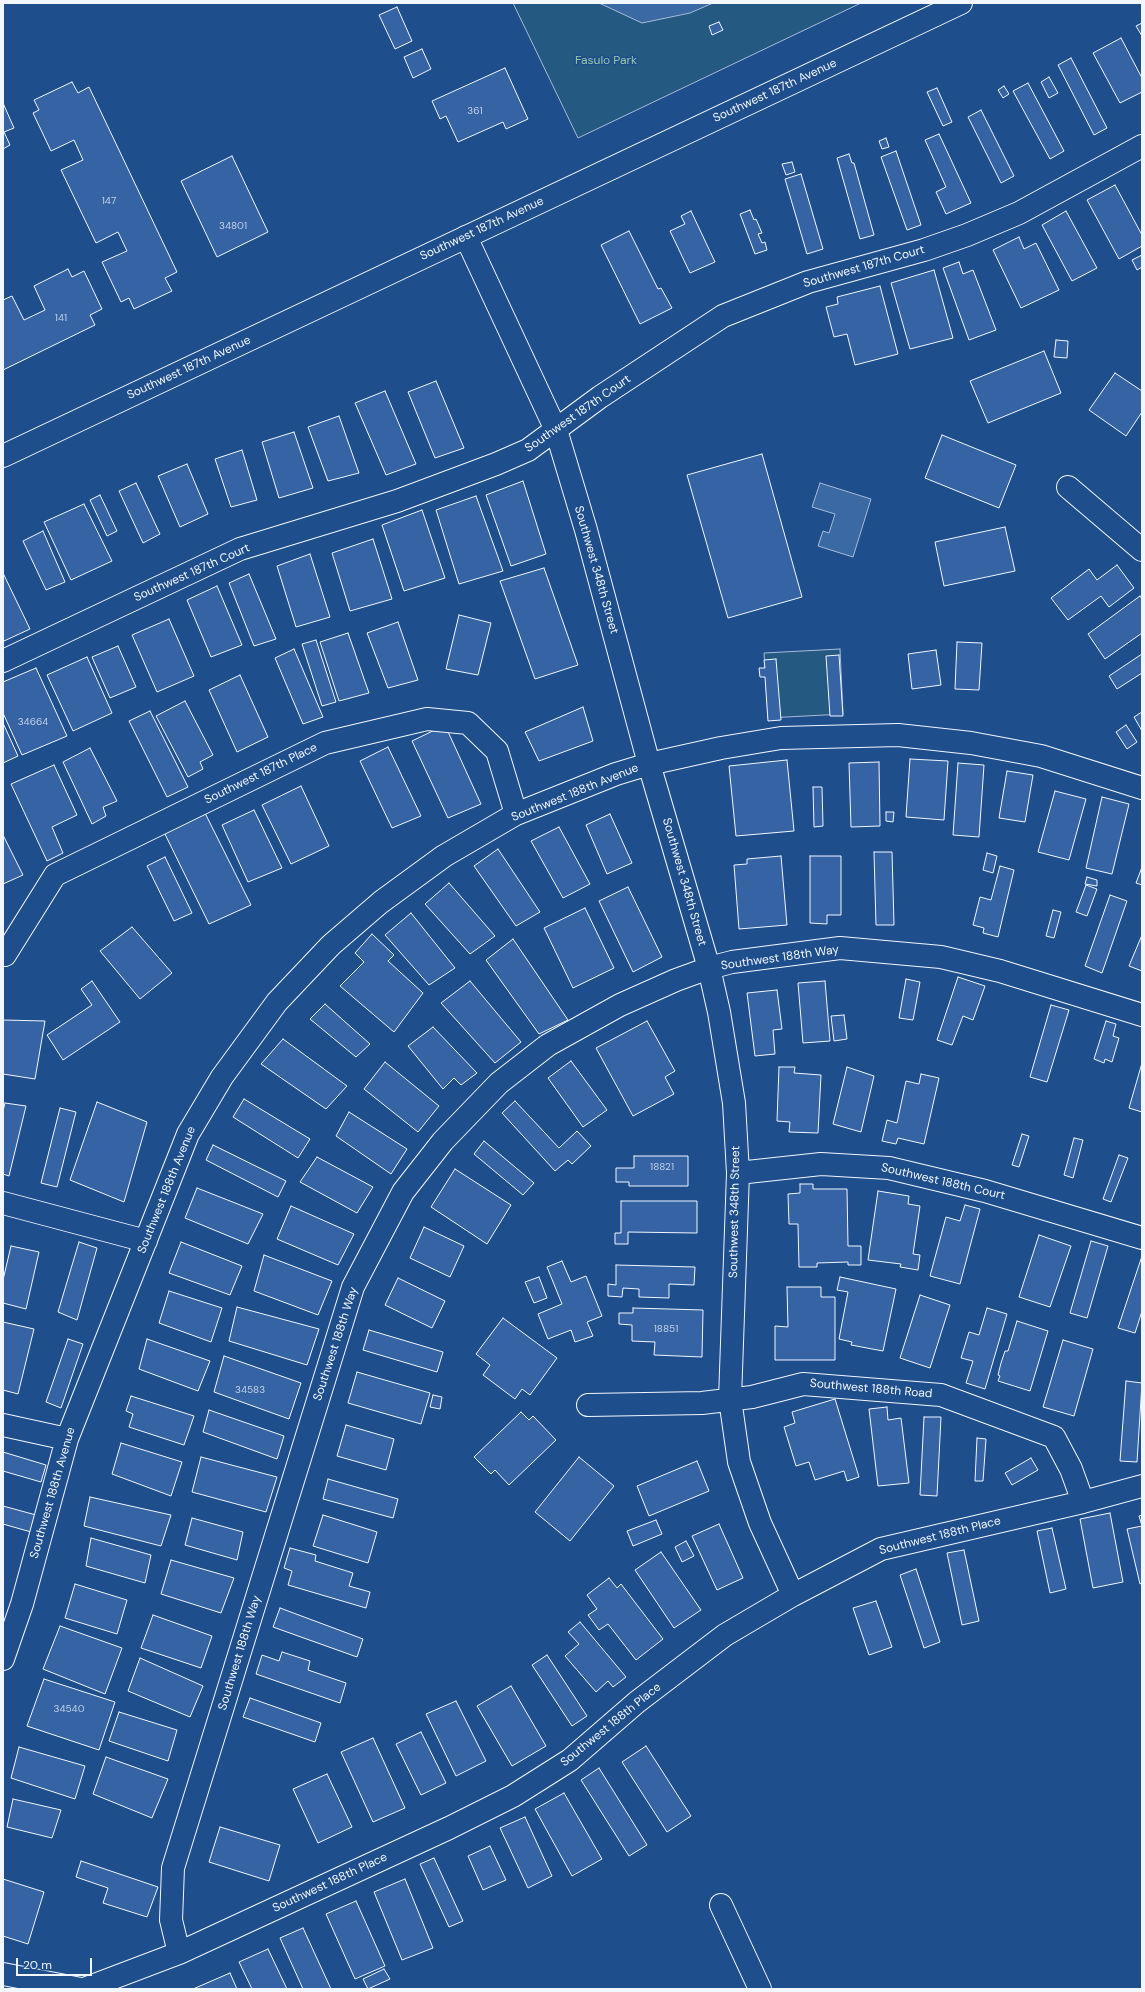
<!DOCTYPE html>
<html>
<head>
<meta charset="utf-8">
<style>
	body { margin:0 }
	#map { position:relative; width:1145px; height:1992px; overflow:hidden; background:#1f4e8c; font-family:"DM Sans",sans-serif }
	canvas { display:block }
	.frame { position:absolute; inset:0; border:4px solid #f2f6ff; pointer-events:none }
	.scale { position:absolute; left:16px; top:1958px; width:76px; height:18px; box-sizing:border-box; border:2px solid #f2f6ff; border-top:0; padding-left:5px; font-size:12px; line-height:14px; white-space:nowrap; color:#f2f6ff; -webkit-text-stroke:3px #1f4e8c; paint-order:stroke }
</style>
</head>
<body>
<div id="map">
<canvas width="1145" height="1992"></canvas>
<div class="frame"></div>
<div class="scale">20 m</div>
</div>
<script>
const c = document.querySelector('canvas').getContext('2d');
c.lineJoin = 'round';
function fill(path, color) { c.fillStyle = color; c.fill(path, 'evenodd'); }
const poly = rows => new Path2D(rows.map(r => 'M' + r).join(''));
function strokePath(path, color, width, dash) { c.strokeStyle = color; c.lineWidth = width; c.lineCap = dash ? 'butt' : 'round'; c.setLineDash(dash || []); c.stroke(path); }
function drawText(font, color, halo, rows, align = 'center') {
  c.font = font + ' "DM Sans",sans-serif'; c.lineWidth = 3; c.setLineDash([]); c.textBaseline = 'middle'; c.strokeStyle = halo; c.fillStyle = color; for (const [text, x, y, turn = 0] of rows) {
    c.save(); c.translate(x, y); c.rotate((+turn || 0) * Math.PI / 180); c.textAlign = isNaN(turn) ? turn : align; if (halo) c.strokeText(text, 0, 0); c.fillText(text, 0, 0); c.restore();
  }
}
const green = poly([
	[513,3,861,3,578,138,513,3],
	[840,649,843,714,768,718,764,653,840,649]
]);
const water = poly([
	[599,3,713,3,690,13,642,23,599,3],
	[820,483,871,499,853,557,818,546,823,531,829,533,835,514,812,507,820,483]
]);
const building = poly([
	[397,7,412,41,395,49,379,15,397,7],
	[719,22,723,30,712,35,709,26,719,22],
	[1142,23,1142,36,1136,26,1142,23],
	[1121,38,1142,78,1142,92,1120,103,1093,53,1121,38],
	[422,49,431,69,413,78,404,57,422,49],
	[1071,58,1107,128,1094,135,1058,65,1071,58],
	[505,68,528,119,506,129,503,122,458,142,446,116,440,119,432,101,505,68],
	[1049,77,1058,93,1049,98,1041,82,1049,77],
	[72,82,78,93,89,87,177,272,165,278,172,291,134,309,129,298,121,302,102,262,127,251,118,232,96,243,61,170,83,160,74,140,51,151,33,113,39,110,34,100,72,82],
	[1028,83,1064,151,1050,159,1013,91,1028,83],
	[1004,86,1009,94,1003,98,998,90,1004,86],
	[937,88,952,122,943,126,927,92,937,88],
	[3,103,14,128,4,132,10,145,3,149,3,103],
	[981,110,1014,176,1001,183,968,117,981,110],
	[939,134,971,203,946,214,936,192,946,187,925,140,939,134],
	[886,138,889,147,882,149,879,141,886,138],
	[896,151,921,225,907,230,881,157,896,151],
	[849,154,852,163,854,163,874,235,860,239,837,158,849,154],
	[232,156,268,232,217,257,181,181,232,156],
	[792,162,795,172,786,175,782,164,792,162],
	[801,174,823,249,807,254,785,179,801,174],
	[1115,185,1142,235,1142,246,1119,259,1087,200,1115,185],
	[750,210,754,220,756,219,762,233,758,234,762,243,765,242,767,250,755,254,740,214,750,210],
	[691,211,715,262,690,273,670,231,685,224,681,216,691,211],
	[1066,211,1097,268,1072,281,1042,225,1066,211],
	[629,231,658,289,661,288,672,308,640,324,601,245,629,231],
	[1019,237,1024,249,1036,243,1059,290,1021,308,993,250,1019,237],
	[1142,255,1142,267,1137,270,1132,260,1142,255],
	[959,262,963,274,973,270,996,330,969,340,943,268,959,262],
	[68,269,72,277,84,271,102,309,90,315,95,325,3,370,3,300,12,296,24,320,45,310,34,286,68,269],
	[934,270,953,338,910,349,891,283,934,270],
	[880,286,898,354,855,365,847,334,834,337,826,307,838,304,837,297,880,286],
	[1056,340,1068,341,1067,358,1054,357,1056,340],
	[1044,351,1061,393,988,423,970,381,1044,351],
	[1115,373,1142,391,1142,412,1126,436,1089,410,1115,373],
	[436,381,464,448,435,458,408,392,436,381],
	[385,391,416,464,386,475,355,403,385,391],
	[339,416,359,473,328,481,308,427,339,416],
	[294,432,313,488,279,498,262,442,294,432],
	[942,435,1016,465,999,508,925,478,942,435],
	[242,450,257,500,231,507,215,459,242,450],
	[762,454,802,597,728,618,687,475,762,454],
	[187,464,208,514,180,527,158,476,187,464],
	[523,481,546,554,511,566,486,495,523,481],
	[136,483,160,534,143,543,119,491,136,483],
	[100,495,117,531,107,536,90,500,100,495],
	[476,496,503,571,459,584,436,510,476,496],
	[84,504,112,561,71,580,44,522,84,504],
	[422,510,445,578,404,591,382,525,422,510],
	[1005,527,1015,571,944,586,935,542,1005,527],
	[43,531,65,582,46,590,23,541,43,531],
	[373,539,392,599,350,611,332,553,373,539],
	[310,554,330,617,296,627,277,566,310,554],
	[1117,565,1134,588,1109,607,1101,596,1068,620,1051,598,1089,569,1097,580,1117,565],
	[544,568,578,665,535,679,500,581,544,568],
	[3,573,30,629,4,641,3,639,3,573],
	[249,574,276,639,254,646,229,583,249,574],
	[217,586,242,645,211,657,187,600,217,586],
	[1140,596,1142,599,1142,633,1105,659,1088,634,1140,596],
	[459,615,491,623,478,675,446,669,459,615],
	[169,619,194,676,157,692,132,635,169,619],
	[398,622,418,680,388,688,367,633,398,622],
	[348,633,369,693,339,701,320,642,348,633],
	[316,640,336,702,322,706,302,644,316,640],
	[957,642,982,643,979,690,955,689,957,642],
	[118,646,136,687,110,698,92,657,118,646],
	[294,649,323,717,303,724,275,658,294,649],
	[936,650,941,685,912,689,908,654,936,650],
	[1142,654,1142,673,1117,689,1109,676,1142,654],
	[839,655,843,716,830,716,826,656,839,655],
	[87,657,112,713,73,731,47,675,87,657],
	[776,659,781,720,768,721,765,677,760,677,759,668,765,668,764,660,776,659],
	[36,668,67,736,22,755,3,713,3,682,36,668],
	[240,675,268,737,237,752,209,690,240,675],
	[185,701,213,755,200,762,203,769,188,777,156,716,185,701],
	[583,707,593,741,539,761,525,732,583,707],
	[150,711,188,787,167,797,129,721,150,711],
	[1142,712,1142,731,1134,717,1142,712],
	[3,723,18,756,3,763,3,723],
	[445,725,481,804,448,818,412,741,445,725],
	[1126,725,1137,742,1127,749,1116,732,1126,725],
	[388,747,421,816,392,828,360,761,388,747],
	[90,748,117,801,103,807,106,816,92,824,63,762,90,748],
	[910,759,948,761,944,820,906,817,910,759],
	[787,760,794,831,736,836,729,766,787,760],
	[879,762,880,826,851,827,849,763,879,762],
	[958,763,984,765,979,837,953,835,958,763],
	[54,765,77,815,52,827,63,853,47,861,11,784,54,765],
	[1007,771,1033,775,1025,822,999,818,1007,771],
	[301,786,329,846,291,864,262,805,301,786],
	[813,787,822,787,823,826,814,827,813,787],
	[1055,791,1086,799,1069,860,1038,852,1055,791],
	[1102,797,1129,804,1112,874,1086,868,1102,797],
	[203,809,251,905,209,924,163,830,203,809],
	[254,810,282,868,248,882,222,825,254,810],
	[886,812,894,812,893,822,886,821,886,812],
	[610,814,632,863,607,874,586,825,610,814],
	[559,827,590,884,563,898,531,841,559,827],
	[3,835,23,875,3,884,3,835],
	[498,849,540,912,516,926,474,866,498,849],
	[874,852,892,852,894,925,876,925,874,852],
	[987,853,997,856,993,873,983,870,987,853],
	[781,856,787,925,739,929,734,865,747,864,747,859,781,856],
	[810,856,841,856,841,915,827,915,827,924,810,923,810,856],
	[165,857,192,913,174,921,147,866,165,857],
	[1000,866,1014,870,998,937,983,933,984,928,973,925,980,897,991,900,1000,866],
	[1142,867,1142,885,1136,883,1142,867],
	[1087,877,1097,880,1097,886,1085,884,1087,877],
	[449,883,495,936,470,954,425,904,449,883],
	[1086,885,1097,889,1087,916,1076,912,1086,885],
	[628,887,662,957,633,972,599,901,628,887],
	[1110,895,1127,901,1102,973,1085,966,1110,895],
	[585,908,614,968,573,988,544,928,585,908],
	[1053,910,1061,912,1054,938,1046,936,1053,910],
	[411,913,455,968,429,985,385,935,411,913],
	[132,927,172,973,140,999,100,951,132,927],
	[372,934,394,955,388,961,423,993,394,1032,340,986,364,962,355,953,372,934],
	[1142,935,1142,971,1129,966,1142,935],
	[513,939,568,1020,539,1034,486,960,513,939],
	[958,977,985,986,973,1020,963,1016,952,1045,937,1040,958,977],
	[906,979,920,982,913,1020,899,1018,906,979],
	[92,981,120,1022,63,1060,47,1035,92,1005,81,989,92,981],
	[470,981,521,1042,495,1063,441,1003,470,981],
	[825,981,830,1041,803,1043,798,983,825,981],
	[777,990,782,1029,773,1030,775,1054,755,1056,747,993,777,990],
	[325,1004,370,1044,356,1057,310,1019,325,1004],
	[1051,1005,1069,1010,1047,1082,1030,1077,1051,1005],
	[844,1015,847,1039,834,1041,831,1016,844,1015],
	[3,1020,45,1021,35,1079,3,1074,3,1020],
	[647,1021,675,1071,665,1077,674,1094,633,1116,596,1048,647,1021],
	[1106,1021,1116,1024,1113,1036,1119,1038,1112,1062,1105,1059,1104,1063,1094,1059,1106,1021],
	[433,1027,477,1073,461,1085,454,1078,443,1089,408,1046,433,1027],
	[283,1039,347,1086,326,1109,261,1064,283,1039],
	[571,1061,607,1110,583,1127,548,1078,571,1061],
	[385,1062,439,1106,418,1132,364,1089,385,1062],
	[1142,1063,1142,1112,1129,1108,1142,1063],
	[779,1067,795,1067,794,1073,821,1075,818,1133,789,1132,790,1122,777,1121,779,1067],
	[847,1067,874,1076,861,1132,833,1124,847,1067],
	[921,1074,939,1078,924,1144,898,1138,896,1144,882,1141,887,1120,897,1123,906,1081,919,1084,921,1074],
	[244,1099,310,1139,298,1158,233,1117,244,1099],
	[515,1101,559,1148,577,1131,591,1146,572,1164,568,1160,555,1171,502,1113,515,1101],
	[97,1102,147,1122,124,1202,70,1180,97,1102],
	[5,1103,26,1106,9,1176,3,1174,3,1111,5,1103],
	[60,1108,76,1112,57,1187,41,1183,60,1108],
	[349,1112,407,1149,391,1174,336,1136,349,1112],
	[1022,1134,1029,1136,1019,1167,1012,1165,1022,1134],
	[1074,1138,1083,1140,1073,1178,1064,1175,1074,1138],
	[484,1141,534,1183,523,1195,474,1154,484,1141],
	[213,1145,286,1181,278,1197,206,1160,213,1145],
	[1119,1155,1128,1158,1111,1202,1103,1199,1119,1155],
	[634,1156,688,1156,688,1186,629,1186,629,1182,616,1182,616,1168,634,1168,634,1156],
	[317,1157,373,1187,357,1213,300,1182,317,1157],
	[455,1169,511,1205,487,1244,431,1207,455,1169],
	[800,1184,813,1184,813,1189,847,1189,848,1246,861,1246,861,1265,848,1265,848,1262,817,1263,817,1267,799,1267,798,1224,789,1224,788,1194,800,1193,800,1184],
	[197,1188,263,1214,248,1244,185,1218,197,1188],
	[878,1191,909,1196,908,1204,920,1206,913,1254,920,1255,918,1270,900,1267,901,1264,868,1260,878,1191],
	[621,1201,697,1201,697,1233,628,1232,628,1244,615,1244,615,1233,621,1233,621,1201],
	[965,1205,980,1209,960,1284,930,1276,946,1217,960,1221,965,1205],
	[291,1206,354,1234,338,1265,277,1239,291,1206],
	[424,1227,464,1246,450,1277,410,1258,424,1227],
	[1039,1235,1071,1246,1050,1307,1019,1297,1039,1235],
	[1091,1241,1108,1246,1087,1318,1070,1313,1091,1241],
	[79,1242,97,1248,77,1320,58,1312,79,1242],
	[181,1242,242,1266,230,1295,169,1273,181,1242],
	[11,1246,39,1252,26,1309,3,1303,3,1280,11,1246],
	[264,1255,332,1281,318,1315,254,1291,264,1255],
	[1142,1256,1142,1311,1135,1333,1118,1328,1142,1256],
	[562,1261,571,1282,586,1276,602,1316,587,1322,593,1336,575,1342,571,1330,548,1339,538,1314,562,1304,547,1267,562,1261],
	[616,1265,695,1267,694,1285,669,1284,669,1298,639,1297,639,1289,623,1288,622,1297,608,1296,608,1284,616,1285,616,1265],
	[539,1277,547,1298,534,1303,525,1282,539,1277],
	[840,1277,896,1289,883,1351,851,1345,852,1342,839,1339,848,1292,837,1290,840,1277],
	[398,1278,445,1301,432,1328,385,1305,398,1278],
	[787,1287,821,1287,821,1297,835,1297,835,1360,775,1360,775,1326,788,1327,787,1287],
	[169,1291,222,1308,211,1342,159,1323,169,1291],
	[920,1295,950,1305,930,1368,900,1358,920,1295],
	[237,1307,319,1329,307,1365,229,1341,237,1307],
	[633,1308,703,1310,702,1357,654,1355,655,1342,632,1341,632,1325,619,1324,619,1313,633,1313,633,1308],
	[987,1308,1007,1314,985,1389,966,1383,973,1361,961,1358,969,1332,979,1335,987,1308],
	[503,1318,557,1358,530,1395,522,1389,515,1399,483,1375,490,1365,476,1354,503,1318],
	[1017,1321,1048,1331,1030,1391,998,1381,1000,1376,998,1375,1001,1363,1005,1351,1008,1351,1017,1321],
	[3,1322,34,1329,18,1394,3,1390,3,1322],
	[369,1330,443,1352,437,1372,363,1350,369,1330],
	[68,1339,83,1344,61,1408,46,1402,68,1339],
	[147,1339,210,1361,198,1391,139,1369,147,1339],
	[1063,1340,1093,1349,1074,1416,1043,1407,1063,1340],
	[224,1356,301,1383,289,1419,214,1392,224,1356],
	[357,1372,430,1393,421,1424,348,1403,357,1372],
	[1126,1381,1142,1383,1137,1462,1120,1461,1126,1381],
	[433,1395,442,1397,440,1409,430,1407,433,1395],
	[131,1396,194,1416,184,1445,129,1427,133,1414,126,1411,131,1396],
	[835,1399,859,1477,847,1481,844,1471,815,1480,809,1462,796,1466,784,1427,795,1423,792,1412,835,1399],
	[887,1407,888,1420,901,1418,909,1483,878,1486,869,1409,887,1407],
	[209,1410,284,1436,277,1459,203,1432,209,1410],
	[521,1412,529,1420,533,1416,556,1440,509,1485,495,1470,491,1474,474,1457,521,1412],
	[924,1417,941,1417,937,1496,920,1495,924,1417],
	[346,1425,394,1439,386,1470,337,1456,346,1425],
	[977,1438,986,1439,983,1481,975,1481,977,1438],
	[121,1443,182,1462,171,1496,112,1474,121,1443],
	[3,1452,46,1465,41,1482,3,1471,3,1452],
	[201,1457,277,1477,266,1512,192,1492,201,1457],
	[579,1457,614,1486,570,1541,535,1512,579,1457],
	[1031,1458,1038,1470,1012,1485,1005,1473,1031,1458],
	[697,1461,709,1491,649,1516,637,1486,697,1461],
	[328,1479,398,1499,393,1518,323,1499,328,1479],
	[90,1497,171,1515,161,1546,84,1526,90,1497],
	[3,1506,36,1515,31,1532,3,1524,3,1506],
	[1110,1513,1123,1582,1093,1588,1080,1519,1110,1513],
	[323,1515,377,1532,368,1563,313,1546,323,1515],
	[1142,1515,1142,1583,1140,1584,1127,1529,1142,1526,1139,1516,1142,1515],
	[192,1518,243,1532,237,1560,185,1545,192,1518],
	[656,1520,662,1534,633,1546,627,1531,656,1520],
	[719,1524,743,1578,717,1590,692,1536,719,1524],
	[1052,1528,1066,1589,1050,1593,1037,1531,1052,1528],
	[91,1538,151,1555,145,1583,86,1566,91,1538],
	[686,1541,694,1556,682,1562,675,1547,686,1541],
	[290,1548,316,1555,315,1561,353,1573,349,1586,370,1592,366,1608,288,1585,292,1571,284,1568,290,1548],
	[964,1550,979,1621,962,1625,947,1553,964,1550],
	[661,1552,701,1610,674,1628,635,1570,661,1552],
	[171,1560,234,1578,221,1613,161,1594,171,1560],
	[916,1569,940,1642,924,1648,900,1575,916,1569],
	[609,1578,617,1588,621,1584,663,1639,636,1660,608,1624,599,1630,588,1615,597,1609,587,1595,609,1578],
	[75,1584,127,1600,117,1634,65,1618,75,1584],
	[876,1601,892,1647,869,1655,853,1608,876,1601],
	[280,1608,363,1639,357,1657,273,1627,280,1608],
	[153,1615,212,1636,201,1668,141,1648,153,1615],
	[580,1622,626,1677,613,1687,608,1681,596,1692,565,1656,579,1644,568,1632,580,1622],
	[60,1626,122,1648,105,1694,43,1669,60,1626],
	[282,1652,310,1661,308,1670,346,1683,340,1703,256,1674,262,1655,279,1661,282,1652],
	[547,1655,587,1716,572,1726,532,1665,547,1655],
	[140,1658,203,1686,190,1717,128,1691,140,1658],
	[44,1679,115,1702,99,1750,27,1726,44,1679],
	[511,1686,546,1746,512,1766,477,1706,511,1686],
	[250,1698,321,1723,315,1742,243,1717,250,1698],
	[456,1701,486,1761,456,1776,426,1714,456,1701],
	[119,1712,177,1730,168,1761,109,1741,119,1712],
	[421,1732,446,1783,421,1795,396,1744,421,1732],
	[373,1738,405,1808,373,1822,341,1752,373,1738],
	[646,1746,691,1816,667,1832,622,1762,646,1746],
	[19,1747,85,1766,75,1799,11,1778,19,1747],
	[106,1757,168,1779,152,1818,93,1794,106,1757],
	[599,1768,647,1845,629,1856,581,1780,599,1768],
	[327,1774,352,1827,318,1843,293,1789,327,1774],
	[564,1793,602,1859,572,1876,535,1809,564,1793],
	[13,1799,61,1810,52,1838,7,1827,13,1799],
	[525,1817,552,1876,528,1888,500,1828,525,1817],
	[220,1827,280,1845,269,1881,209,1862,220,1827],
	[490,1846,506,1880,483,1890,468,1856,490,1846],
	[434,1858,463,1921,449,1927,420,1864,434,1858],
	[81,1861,158,1887,147,1917,103,1903,108,1888,76,1877,81,1861],
	[3,1879,44,1892,28,1944,3,1936,3,1879],
	[405,1879,433,1948,402,1960,374,1892,405,1879],
	[356,1901,385,1966,355,1979,326,1914,356,1901],
	[303,1928,331,1989,303,1989,280,1938,303,1928],
	[268,1949,287,1989,252,1989,239,1962,268,1949],
	[384,1969,390,1979,368,1989,363,1979,384,1969],
	[230,1973,237,1989,193,1989,230,1973]
]);
const minor = poly([
	[466,237,556,430,586,530,649,764,709,968,719,1012,734,1103,738,1173,730,1399,739,1462,760,1523,793,1595],
	[1068,487,1142,550],
	[3,661,240,549,397,501,496,464,528,450,600,397,723,316,808,282,924,250,967,235,1019,213,1142,146],
	[5,955,55,875,325,743,427,719,468,723,497,751,516,814],
	[738,1173,821,1164,889,1168,985,1191,1142,1238],
	[3,1203,146,1241],
	[588,1405,702,1403,752,1397,803,1384,941,1395,1054,1437,1071,1469,1083,1502],
	[3,1425,67,1439],
	[3,1659,22,1604,67,1439,188,1134,222,1077,277,1002,331,945,381,902,444,856,516,814,616,774,649,764,721,748,781,738,898,735,971,743,1041,756,1142,788],
	[721,1905,760,1989],
	[179,1953,171,1920,173,1868,353,1287,403,1192,443,1141,499,1083,548,1045,620,1005,676,980,709,968,732,962,840,948,941,957,1000,971,1142,1015],
	[3,1974,81,1989],
	[84,1989,179,1953,449,1828,513,1796,570,1760,637,1702,725,1635,793,1595,881,1549,1083,1502,1142,1486]
]);
const tertiary = poly([
	[3,456,961,3]
]);
const numberNames = [
	["361",475,111],
	["147",109,201],
	["34801",233,226],
	["141",61,318],
	["34664",33,722],
	["18821",662,1167],
	["18851",666,1329],
	["34583",250,1390],
	["34540",69,1709]
];
const parkNames = [
	["Fasulo Park",606,61]
];
const streetNames = [
	["Southwest 187th Avenue",775,91,-25],
	["Southwest 187th Avenue",482,229,-25],
	["Southwest 187th Court",864,267,-16],
	["Southwest 187th Avenue",189,368,-25],
	["Southwest 187th Court",578,414,-35],
	["Southwest 348th Street",596,570,74],
	["Southwest 187th Court",192,573,-24],
	["Southwest 187th Place",261,774,-26],
	["Southwest 188th Avenue",575,793,-22],
	["Southwest 348th Street",684,882,74],
	["Southwest 188th Way",780,958,-8],
	["Southwest 188th Court",943,1182,13],
	["Southwest 188th Avenue",167,1190,-68],
	["Southwest 348th Street",735,1212,-89],
	["Southwest 188th Way",336,1344,-72],
	["Southwest 188th Road",871,1389,5],
	["Southwest 188th Avenue",53,1493,-74],
	["Southwest 188th Place",940,1536,-14],
	["Southwest 188th Way",240,1653,-73],
	["Southwest 188th Place",611,1725,-39],
	["Southwest 188th Place",330,1883,-25]
];
fill(green, '#245a82');
strokePath(green, '#a8bbd7', 1);
fill(water, '#3b69a3');
strokePath(water, '#a8bbd7', 1);
fill(building, '#3563a3');
strokePath(building, '#f2f6ff', 1);
strokePath(minor, '#f2f6ff', 24);
strokePath(tertiary, '#f2f6ff', 24);
strokePath(minor, '#1f4e8c', 22);
strokePath(tertiary, '#1f4e8c', 22);
drawText('10px', '#c3d1e8', null, numberNames);
drawText('12px', '#97c8a6', '#1f4e8c', parkNames);
drawText('12px', '#f2f6ff', '#1f4e8c', streetNames);
</script>
</body>
</html>
